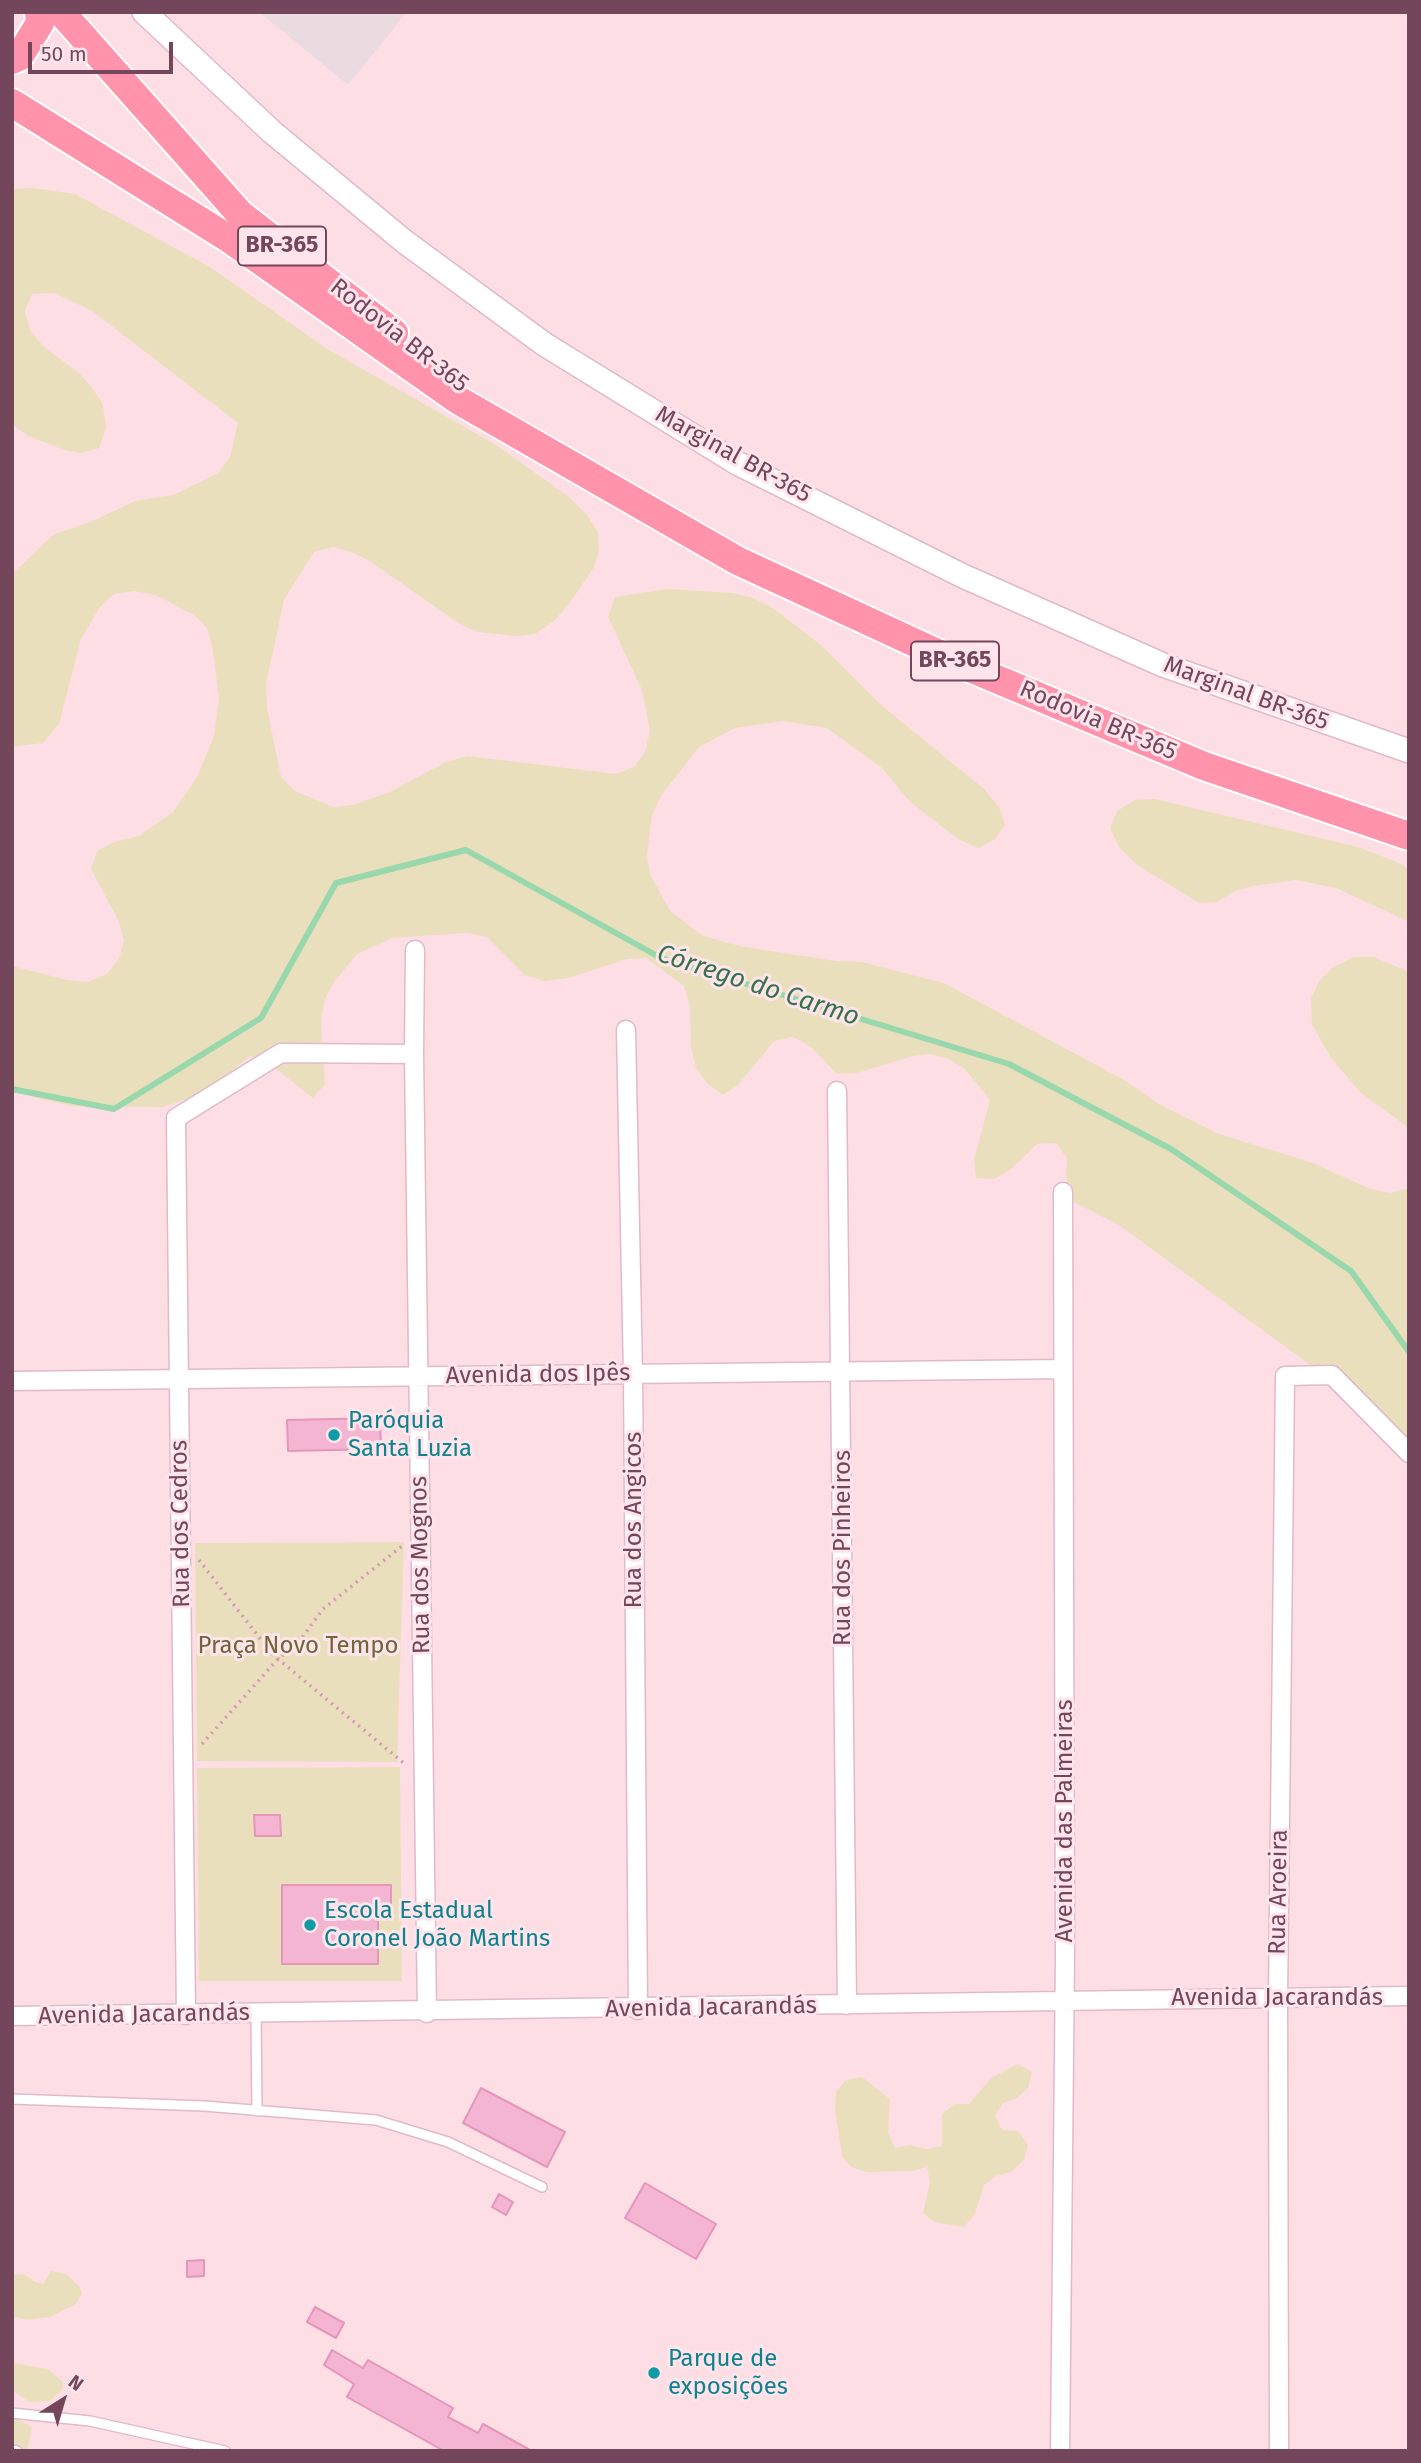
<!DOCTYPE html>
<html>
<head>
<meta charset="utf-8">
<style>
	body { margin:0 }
	#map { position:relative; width:1421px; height:2463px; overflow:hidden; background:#fddee5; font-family:"Fira Sans",sans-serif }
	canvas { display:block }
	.frame { position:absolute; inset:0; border:14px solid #73465c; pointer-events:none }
	.north { position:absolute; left:28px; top:2365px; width:70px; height:70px; -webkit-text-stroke:5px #ffe5eb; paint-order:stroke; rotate:37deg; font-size:19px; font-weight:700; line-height:28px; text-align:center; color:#73465c }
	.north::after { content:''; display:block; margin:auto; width:24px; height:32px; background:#73465c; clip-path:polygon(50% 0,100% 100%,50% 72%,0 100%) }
	.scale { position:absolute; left:28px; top:42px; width:145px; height:32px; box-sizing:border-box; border:4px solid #73465c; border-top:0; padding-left:9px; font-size:21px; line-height:24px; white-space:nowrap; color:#73465c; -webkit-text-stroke:5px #ffe5eb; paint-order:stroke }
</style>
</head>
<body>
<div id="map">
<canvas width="1421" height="2463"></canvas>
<div class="frame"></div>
<div class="north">N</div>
<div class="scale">50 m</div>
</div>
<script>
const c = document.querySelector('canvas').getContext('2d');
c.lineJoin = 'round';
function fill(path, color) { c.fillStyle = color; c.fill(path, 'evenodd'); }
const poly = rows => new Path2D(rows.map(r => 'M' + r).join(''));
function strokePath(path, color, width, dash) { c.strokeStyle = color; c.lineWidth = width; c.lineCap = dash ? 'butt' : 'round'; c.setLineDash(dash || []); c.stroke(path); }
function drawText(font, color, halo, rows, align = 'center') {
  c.font = font + ' "Fira Sans",sans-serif'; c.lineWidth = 6; c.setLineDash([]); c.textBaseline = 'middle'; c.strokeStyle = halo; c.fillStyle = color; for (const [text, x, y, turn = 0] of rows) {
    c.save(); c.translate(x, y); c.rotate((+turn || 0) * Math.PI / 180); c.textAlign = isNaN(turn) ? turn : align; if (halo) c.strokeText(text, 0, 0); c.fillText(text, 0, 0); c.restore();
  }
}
const industrial = poly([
	[259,12,407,12,348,85]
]);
const green = poly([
	[33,188,75,194,210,267,329,350,498,446,570,498,587,515,598,532,599,552,593,569,569,604,554,621,535,634,517,636,478,632,460,624,368,560,351,552,333,547,314,552,284,600,266,684,267,708,281,777,295,791,333,807,353,805,390,792,446,762,468,756,616,774,634,767,645,752,650,731,642,690,608,617,615,597,668,589,733,593,753,598,770,606,821,645,881,705,984,789,999,807,1005,825,994,840,978,848,958,839,909,801,882,768,827,728,783,721,735,728,699,747,662,794,652,815,647,855,650,874,670,911,703,936,744,947,836,961,862,962,944,983,1124,1080,1159,1104,1219,1134,1310,1162,1371,1189,1390,1193,1409,1188,1409,1451,1358,1400,1119,1225,1072,1201,1066,1176,1067,1158,1056,1143,1037,1144,1010,1170,994,1179,976,1178,974,1160,990,1100,965,1069,949,1059,930,1054,913,1056,857,1073,837,1074,811,1047,793,1037,774,1041,738,1085,723,1095,708,1084,696,1068,691,1047,690,1006,684,986,646,958,627,959,568,978,544,981,525,975,487,937,467,933,392,938,357,954,334,982,325,999,321,1020,325,1084,313,1098,267,1062,250,1056,204,1093,163,1107,72,1106,12,1092,12,966,67,980,88,982,107,974,119,959,124,941,119,922,91,869,97,851,114,842,139,836,173,812,197,777,214,736,219,698,212,645,207,628,194,615,156,595,134,591,114,594,100,607,81,639,59,724,43,743,12,747,12,574,53,535,95,520,135,501,173,495,217,474,230,457,238,423,92,311,55,293,32,294,25,311,30,330,43,346,79,373,93,389,103,405,106,428,99,448,82,453,64,450,28,436,12,424,12,189],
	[1155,799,1358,847,1397,862,1409,869,1409,922,1336,888,1296,880,1253,886,1235,891,1217,902,1199,903,1136,864,1119,847,1110,828,1117,811,1135,800],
	[1354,957,1374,957,1409,972,1409,1128,1361,1093,1331,1058,1312,1024,1311,999,1319,981,1332,968],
	[404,1542,397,1762,197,1761,195,1543],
	[400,1767,402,1981,199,1981,197,1768],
	[1018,2064,1032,2072,1028,2088,1017,2098,1003,2103,995,2116,1002,2130,1018,2131,1028,2145,1024,2160,1011,2172,996,2176,984,2185,975,2214,964,2227,934,2222,923,2213,930,2182,927,2167,912,2171,867,2172,851,2167,842,2156,835,2109,836,2092,846,2080,862,2077,890,2099,888,2133,895,2148,910,2145,926,2149,942,2146,942,2115,954,2104,969,2104,991,2078],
	[51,2271,66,2274,79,2286,82,2293,76,2304,50,2317,26,2320,12,2316,12,2275,24,2274,35,2282,43,2284],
	[12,2363,48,2369,63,2382,62,2390,50,2401,29,2402,12,2390],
	[12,2416,32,2427,27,2451,12,2451]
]);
const stream = poly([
	[12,1089,114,1109,261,1018,336,883,466,850,661,958,1009,1064,1171,1149,1351,1271,1409,1352]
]);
const building = poly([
	[380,1418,381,1449,288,1451,287,1420,380,1418],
	[254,1815,280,1815,281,1836,255,1836,254,1815],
	[282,1885,391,1885,391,1917,378,1917,378,1964,282,1964,282,1885],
	[481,2088,565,2132,547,2167,463,2123,481,2088],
	[645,2183,716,2224,696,2259,625,2218,645,2183],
	[499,2194,513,2202,506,2215,492,2207,499,2194],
	[204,2260,204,2276,187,2277,187,2261,204,2260],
	[315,2307,344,2323,336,2338,307,2322,315,2307],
	[332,2350,363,2368,368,2360,453,2408,448,2417,478,2433,483,2424,532,2451,444,2451,347,2397,354,2384,324,2365,332,2350]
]);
const path = poly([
	[199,1560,272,1654,406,1765],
	[202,1744,278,1659,298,1643,323,1609,402,1546]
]);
const service = poly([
	[256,2014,257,2111],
	[12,2099,204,2106,376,2120,448,2142,542,2187],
	[12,2413,90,2421,225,2451],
	[12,2450,17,2451]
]);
const minor = poly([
	[415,950,414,1054,427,2013],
	[626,1030,633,1374,638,2010],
	[837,1091,847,2005],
	[12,1381,1063,1369],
	[186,2015,176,1118,281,1053,414,1054],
	[12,2016,1409,1996],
	[1060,2451,1065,1957,1063,1192],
	[1279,2451,1278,1997,1285,1376,1332,1375,1409,1453]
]);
const tertiary = poly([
	[144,12,272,132,405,242,544,344,737,463,963,576,1163,665,1409,751]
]);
const primary = poly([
	[61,12,240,214,394,333],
	[12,60,19,57,40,23,39,12],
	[12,103,231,240,458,400,738,561,963,665,1204,766,1409,836]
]);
const markers = [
	[334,1435,7,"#0f9aa8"],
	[310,1925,7,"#0f9aa8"],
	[654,2373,7,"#0f9aa8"]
];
const shields = [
	[282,246,88],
	[955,661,88]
];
const shieldNames = [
	["BR-365",282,246],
	["BR-365",955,661]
];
const streetNames = [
	["Rodovia BR-365",399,336,38],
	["Marginal BR-365",733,455,29],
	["Marginal BR-365",1246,694,20],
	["Rodovia BR-365",1098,721,23],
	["Avenida dos Ipês",538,1375,-1],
	["Rua dos Angicos",634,1520,-90],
	["Rua dos Cedros",181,1524,-91],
	["Rua dos Pinheiros",843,1548,-90],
	["Rua dos Mognos",421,1565,-91],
	["Avenida das Palmeiras",1065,1821,-90],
	["Rua Aroeira",1279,1892,-89],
	["Avenida Jacarandás",1277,1998],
	["Avenida Jacarandás",711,2008,-1],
	["Avenida Jacarandás",144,2015,-1]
];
const cultureNames = [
	["Paróquia",348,1421],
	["Santa Luzia",348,1449],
	["Escola Estadual",324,1911],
	["Coronel João Martins",324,1939],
	["Parque de",668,2359],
	["exposições",668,2387]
];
const parkNames = [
	["Praça Novo Tempo",298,1646]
];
const waterNames = [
	["Córrego do Carmo",758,986,18]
];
fill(industrial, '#eadbe0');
fill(green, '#eadfbd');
strokePath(stream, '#98d8ac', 6);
fill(building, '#f3b5d1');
strokePath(building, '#e695bb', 2);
strokePath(service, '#e1bac9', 12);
strokePath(minor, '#e1bac9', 21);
strokePath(tertiary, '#e1bac9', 26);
strokePath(primary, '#fff', 32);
strokePath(path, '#d799b5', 3.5, [2, 5]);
strokePath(service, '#fff', 9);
strokePath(minor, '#fff', 18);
strokePath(tertiary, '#fff', 23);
strokePath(primary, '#ff93ab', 28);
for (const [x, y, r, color] of markers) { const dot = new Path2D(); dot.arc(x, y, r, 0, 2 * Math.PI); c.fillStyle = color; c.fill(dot); strokePath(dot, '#ffe5eb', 2.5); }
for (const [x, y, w] of shields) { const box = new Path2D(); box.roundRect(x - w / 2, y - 19.5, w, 39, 5); c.fillStyle = '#ffe5eb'; c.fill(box); strokePath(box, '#73465c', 2); }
drawText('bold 23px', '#73465c', null, shieldNames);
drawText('24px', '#73465c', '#ffe5eb', streetNames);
drawText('24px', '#0d838f', '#ffe5eb', cultureNames, 'left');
drawText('24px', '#6e6738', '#ffe5eb', parkNames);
drawText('italic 26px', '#37734a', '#ffe5eb', waterNames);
</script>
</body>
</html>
